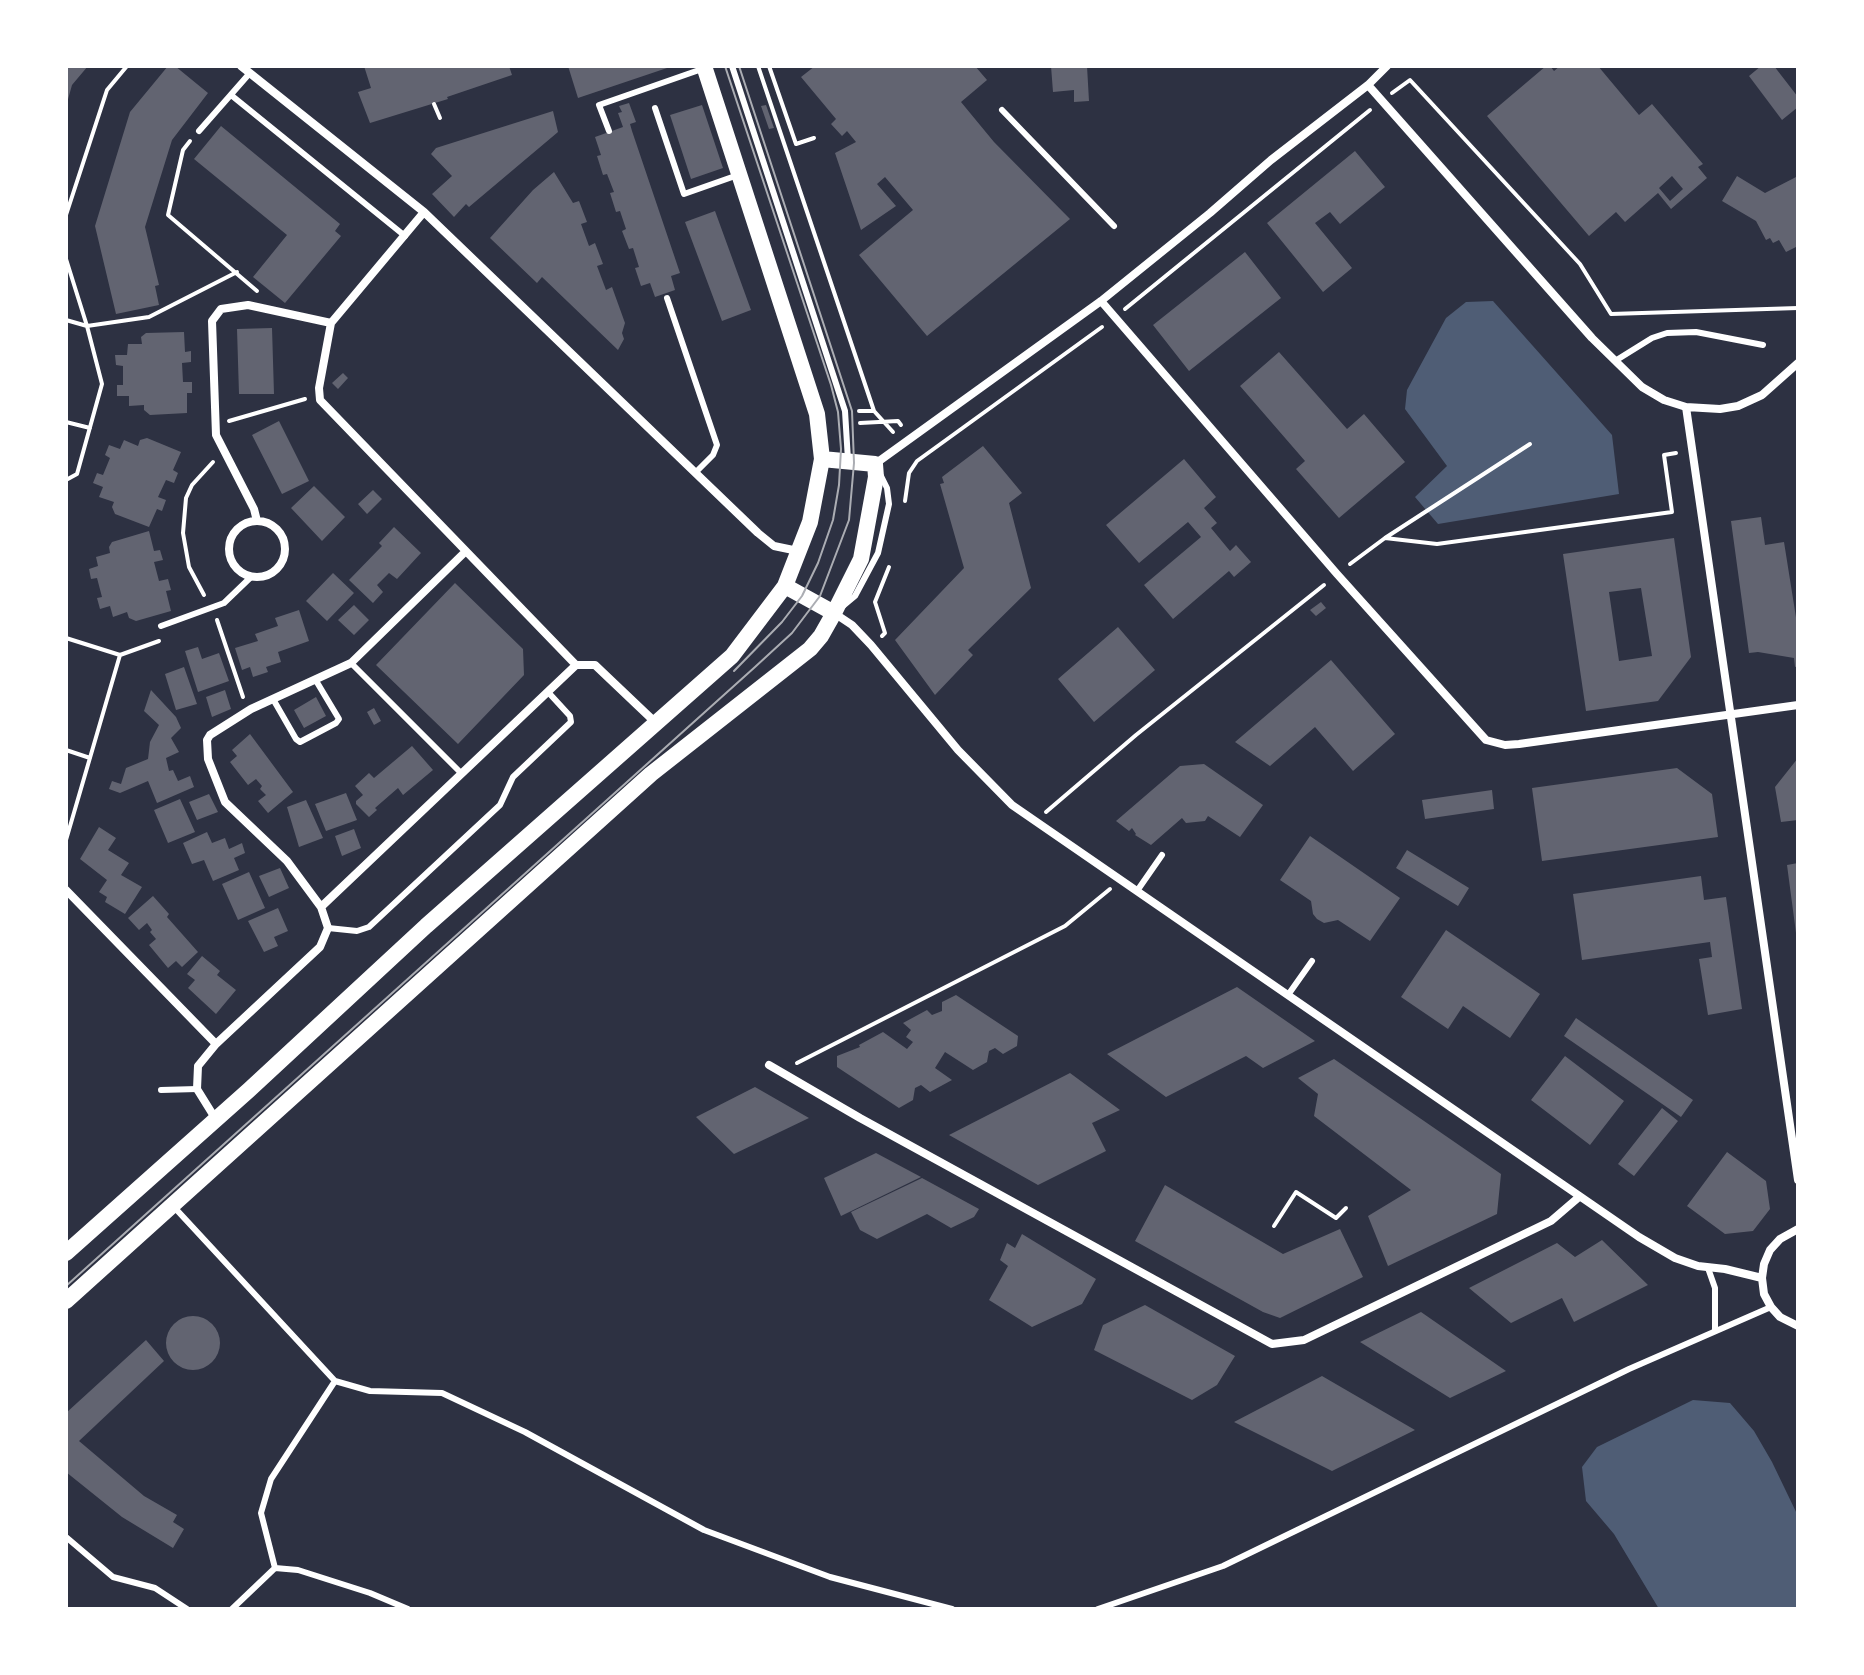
<!DOCTYPE html>
<html>
<head>
<meta charset="utf-8">
<style>
	body { margin:0 }
	#map { position:relative; width:1864px; height:1675px; overflow:hidden; background:#2d3142; font-family:Karla,sans-serif }
	canvas { display:block }
	.frame { position:absolute; inset:0; border:68px solid #fff; pointer-events:none }
</style>
</head>
<body>
<div id="map">
<canvas width="1864" height="1675"></canvas>
<div class="frame"></div>
</div>
<script>
const c = document.querySelector('canvas').getContext('2d');
c.lineJoin = 'round';
function fill(path, color) { c.fillStyle = color; c.fill(path, 'evenodd'); }
const poly = rows => new Path2D(rows.map(r => 'M' + r).join(''));
function strokePath(path, color, width, dash) { c.strokeStyle = color; c.lineWidth = width; c.lineCap = dash ? 'butt' : 'round'; c.setLineDash(dash || []); c.stroke(path); }
const water = poly([
	[1493,301,1612,435,1619,494,1438,524,1415,497,1447,466,1405,409,1407,390,1446,318,1466,302],
	[1693,1400,1730,1403,1754,1431,1772,1462,1798,1516,1798,1609,1659,1609,1614,1534,1586,1501,1582,1467,1597,1447]
]);
const building = poly([
	[66,66,88,66,72,85,67,103],
	[168,66,175,66,208,93,172,140,145,227,159,285,155,286,159,305,116,314,95,226,130,112],
	[364,66,509,66,512,75,447,97,448,99,370,123,358,92,371,88],
	[568,66,670,66,670,67,578,98],
	[815,66,975,66,987,80,961,102,994,142,1070,219,927,336,859,255,913,210,885,177,877,184,896,206,861,230,835,153,856,142,847,131,842,136,831,124,836,119,801,77],
	[1051,66,1087,66,1089,101,1074,102,1074,90,1053,92],
	[1546,66,1550,66,1554,71,1560,66,1598,66,1639,115,1652,104,1703,164,1698,167,1707,178,1671,209,1658,193,1625,222,1616,212,1589,236,1487,116],
	[1672,176,1683,189,1670,201,1659,188],
	[1761,66,1774,66,1798,97,1798,107,1782,120,1749,76],
	[629,103,636,122,630,124,632,131,680,273,671,276,675,290,655,297,650,283,641,286,635,268,639,267,633,248,629,249,622,231,626,229,620,211,616,212,610,193,614,192,607,174,603,175,597,156,601,155,595,137,623,127,618,113,622,112,619,106],
	[702,105,723,168,691,179,670,115],
	[766,105,774,128,769,129,761,106],
	[553,111,558,132,469,207,466,204,454,217,432,194,452,176,431,154,436,148],
	[221,126,340,224,335,231,341,236,285,303,253,277,287,235,194,159],
	[1355,151,1385,187,1340,224,1330,212,1315,223,1352,268,1323,292,1267,223],
	[554,172,573,203,579,201,587,222,581,224,589,246,595,243,603,264,597,266,606,290,612,287,625,323,622,333,624,339,618,350,542,277,537,283,490,238,533,190],
	[1737,176,1765,193,1798,176,1798,246,1786,252,1779,240,1773,243,1770,238,1766,240,1756,221,1722,201],
	[715,211,751,310,722,321,685,222],
	[1245,252,1281,298,1189,371,1153,325],
	[272,328,274,394,239,394,237,329],
	[184,332,185,352,191,351,191,362,182,363,183,382,192,382,192,393,187,393,187,413,150,415,144,410,144,405,129,406,129,396,117,396,117,385,123,385,123,366,116,365,115,355,127,355,128,344,142,344,141,337,146,333],
	[1279,352,1347,429,1364,414,1405,462,1339,518,1296,469,1305,461,1240,386],
	[343,373,348,378,338,389,332,383],
	[279,421,309,481,282,494,252,435],
	[147,438,181,452,173,470,178,473,174,483,166,480,158,497,166,500,162,511,157,509,149,527,115,514,112,507,114,502,99,497,103,487,93,483,97,473,103,475,110,458,105,455,109,445,120,449,124,440,138,446,140,440],
	[983,446,1022,493,1009,503,1031,588,968,650,973,655,935,695,895,640,964,568,940,484,944,483,942,477],
	[1184,459,1216,497,1204,508,1217,523,1211,528,1230,551,1236,545,1251,562,1234,577,1229,571,1173,619,1144,585,1201,537,1188,522,1139,563,1106,525],
	[314,486,345,517,322,541,291,508],
	[373,490,382,499,367,514,358,504],
	[1761,517,1765,545,1784,542,1798,630,1798,666,1795,667,1794,658,1758,652,1749,653,1731,521],
	[394,527,421,553,397,579,389,573,377,585,383,592,373,603,349,580,382,546,379,543],
	[149,531,154,551,160,550,163,560,154,562,159,581,168,579,171,590,166,591,171,611,136,621,129,618,127,612,113,617,110,606,100,609,97,598,102,597,97,578,91,579,89,569,98,566,96,557,110,553,109,547,112,542],
	[1674,538,1691,657,1658,701,1586,711,1563,554],
	[1641,588,1652,656,1619,661,1609,592],
	[333,573,354,593,327,621,306,601],
	[455,583,523,649,524,675,458,744,376,665],
	[1321,602,1326,608,1316,616,1310,610],
	[354,605,369,620,354,635,338,620],
	[299,610,309,641,278,652,281,662,266,667,268,672,253,677,250,667,242,670,235,648,258,641,255,634,278,626,275,618],
	[1118,627,1155,670,1094,722,1058,679],
	[198,647,202,659,219,653,229,681,198,692,185,651],
	[1331,660,1395,734,1353,771,1315,727,1270,766,1235,742],
	[184,667,197,704,176,710,165,674],
	[151,690,176,717,181,728,171,738,179,752,166,758,169,771,173,770,178,781,190,776,194,787,157,803,148,781,120,793,109,789,112,781,121,784,126,768,148,759,150,742,159,725,144,711],
	[225,690,231,709,212,717,206,697],
	[316,697,326,716,304,728,294,710],
	[374,708,381,721,374,725,367,712],
	[250,734,293,792,268,813,258,801,266,795,260,789,262,786,256,779,248,785,230,762,237,756,232,750],
	[412,746,433,770,403,795,398,788,375,808,377,810,369,817,356,804,356,801,363,795,355,786,369,773,374,778],
	[1798,758,1798,820,1781,822,1775,787],
	[1204,764,1263,805,1240,837,1208,816,1205,821,1186,823,1182,818,1151,845,1135,835,1136,834,1132,828,1129,831,1116,821,1180,766],
	[1677,768,1712,794,1718,837,1542,861,1532,788],
	[1492,790,1494,809,1425,819,1422,800],
	[346,793,357,820,326,831,315,804],
	[209,794,218,812,197,820,189,802],
	[180,799,195,832,168,843,154,810],
	[306,800,323,838,299,847,287,807],
	[99,827,116,838,108,850,129,863,121,875,142,887,125,914,105,902,107,897,99,892,107,880,80,859],
	[354,829,361,848,342,856,335,836],
	[207,832,212,843,225,838,229,849,242,843,245,853,234,858,239,870,213,881,204,860,192,864,183,843],
	[1310,836,1400,898,1370,941,1338,920,1324,923,1317,919,1313,914,1311,901,1280,880],
	[1407,850,1469,888,1458,906,1396,868],
	[1798,863,1798,933,1796,933,1787,865],
	[280,868,289,888,269,897,259,876],
	[249,872,265,908,238,920,222,884],
	[1701,876,1704,900,1726,897,1742,1009,1708,1015,1699,959,1712,957,1710,942,1582,960,1573,894],
	[153,896,169,914,167,917,198,952,182,967,176,961,168,968,149,945,156,939,150,932,152,930,147,923,139,930,128,918],
	[278,908,288,931,274,937,278,946,264,952,248,921],
	[1446,930,1540,994,1510,1038,1463,1006,1448,1029,1401,997],
	[202,956,220,971,217,975,236,990,216,1014,188,988,195,980,187,974],
	[1237,987,1315,1041,1263,1068,1246,1056,1166,1097,1107,1054],
	[956,995,1018,1036,1017,1046,1003,1054,995,1048,989,1051,987,1062,973,1070,945,1052,935,1068,952,1080,930,1092,921,1085,915,1088,913,1100,899,1108,837,1067,837,1056,860,1047,859,1045,883,1032,907,1049,913,1042,906,1037,911,1030,903,1023,927,1010,932,1015,942,1011,942,1002],
	[1576,1018,1693,1100,1681,1117,1564,1036],
	[1565,1056,1624,1101,1590,1145,1531,1100],
	[1334,1059,1501,1174,1497,1214,1388,1266,1368,1216,1411,1190,1314,1116,1318,1094,1298,1078],
	[1070,1073,1120,1110,1092,1123,1106,1151,1038,1185,949,1135],
	[755,1087,809,1118,734,1154,696,1117],
	[1662,1108,1678,1121,1634,1176,1618,1164],
	[1727,1152,1766,1181,1770,1209,1753,1231,1725,1234,1687,1206],
	[876,1153,921,1177,841,1216,824,1178],
	[922,1178,979,1209,974,1217,951,1228,927,1214,877,1239,860,1230,851,1212],
	[1165,1185,1283,1254,1340,1229,1363,1277,1280,1318,1263,1312,1135,1241],
	[1022,1234,1096,1279,1082,1304,1032,1327,989,1300,1008,1266,1000,1260,1007,1243,1015,1248],
	[1602,1240,1648,1285,1574,1322,1562,1298,1511,1323,1469,1288,1557,1243,1575,1257],
	[1145,1305,1235,1356,1217,1385,1192,1400,1094,1350,1103,1325],
	[1421,1312,1506,1371,1450,1398,1360,1342],
	'166 1343a27 27 0 1 1 54 0a27 27 0 1 1-54 0Z',
	[146,1340,164,1361,79,1441,144,1496,177,1515,173,1522,184,1529,173,1548,122,1517,66,1472,66,1413],
	[1322,1376,1415,1430,1332,1471,1234,1422]
]);
const path = poly([
	[758,66,874,411],
	[769,66,796,144,814,138],
	[1392,93,1410,80,1580,264,1611,314,1798,308],
	[434,104,440,118],
	[190,141,183,150,168,215,257,291],
	[66,215,107,90,127,66],
	[66,259,87,326,102,384,77,474,66,480],
	[1125,309,1370,110],
	[66,320,87,326,149,317,237,272],
	[859,411,874,411,893,432],
	[229,421,305,399],
	[66,422,90,428],
	[860,423,898,421,901,425],
	[905,501,909,473,917,461,1102,327],
	[1385,538,1530,444],
	[1350,564,1385,538,1437,544,1672,512,1664,455,1676,453],
	[204,595,189,567,183,533,186,498,192,485,213,462],
	[217,620,243,697],
	[882,636,885,633,875,602,889,567],
	[66,638,120,655,66,840],
	[120,655,159,641],
	[66,750,90,758],
	[1046,812,1136,735,1324,585],
	[797,1063,1065,926,1110,889],
	[1274,1226,1296,1192,1336,1218,1346,1208]
]);
const service = poly([
	[732,66,845,411,848,460],
	[231,95,405,236],
	[655,108,684,194,738,175],
	[1002,110,1114,226],
	[199,131,249,74],
	[609,131,599,105,702,69],
	[667,298,717,445,713,455,696,472],
	[1615,361,1652,338,1667,333,1696,332,1763,345],
	[843,606,855,596,878,553,889,504,887,488,881,476],
	[161,626,224,603,251,577],
	[351,663,462,774],
	[273,699,296,739,300,742,336,723,339,719,315,679],
	[1137,891,1162,855],
	[328,928,357,931,369,927,500,805,513,777,571,722,570,716,548,692],
	[1288,995,1312,961],
	[161,1090,197,1089],
	[174,1207,335,1381,370,1391,442,1393,525,1432,704,1530,830,1577,952,1609],
	[1708,1268,1715,1288,1715,1330],
	[335,1381,271,1479,261,1513,275,1568,298,1570,370,1593,408,1609],
	[66,1537,113,1577,155,1588,187,1609],
	[232,1609,275,1568],
	[1098,1609,1223,1566,1629,1369,1771,1307]
]);
const minor = poly([
	[241,66,424,212,758,533,774,546,798,551],
	[1368,85,1592,338,1642,387,1664,400,1686,407,1720,409,1738,406,1762,395,1798,363],
	[424,212,331,323,319,388,320,400,576,665,595,665,656,723],
	[1101,301,1337,574,1486,740,1505,745,1519,744,1798,705],
	[1686,407,1798,1180],
	[875,464,1101,301,1210,213,1271,160,1368,85,1387,66],
	'229 549a28 28 0 1 1 56 0a28 28 0 1 1-56 0Z',
	[257,521,254,509,216,435,212,321,221,309,248,305,331,323],
	[834,613,852,625,871,645,958,750,1012,805,1639,1237,1675,1258,1698,1266,1725,1269,1762,1278],
	[66,890,216,1044],
	[321,907,287,861,225,802,208,759,207,740,210,735,251,709,351,663,465,552],
	[769,1065,860,1118,1272,1344,1304,1340,1551,1221,1579,1197],
	[215,1118,197,1089,198,1066,216,1044,320,947,328,928,321,907,576,665],
	[1798,1229,1780,1239,1770,1250,1764,1264,1762,1278,1764,1294,1771,1307,1780,1317,1798,1326]
]);
const secondary = poly([
	[785,586,834,613],
	[66,1253,249,1090,426,926,732,656,785,586,810,522,822,459,817,414,704,66],
	[66,1301,651,774,810,649,821,636,834,613,861,559,876,477,875,464,822,459]
]);
const tram = poly([
	[725,66,831,385,838,412,841,449,839,485,833,520,818,563,802,596,782,622,734,671],
	[66,1286,755,667,792,633,820,596,849,520,854,463,852,411,739,66]
]);
fill(water, '#4f5d75');
fill(building, '#626471');
strokePath(path, '#fff', 4);
strokePath(service, '#fff', 6);
strokePath(minor, '#fff', 8);
strokePath(secondary, '#fff', 16);
strokePath(tram, '#abadb3', 2);
</script>
</body>
</html>
